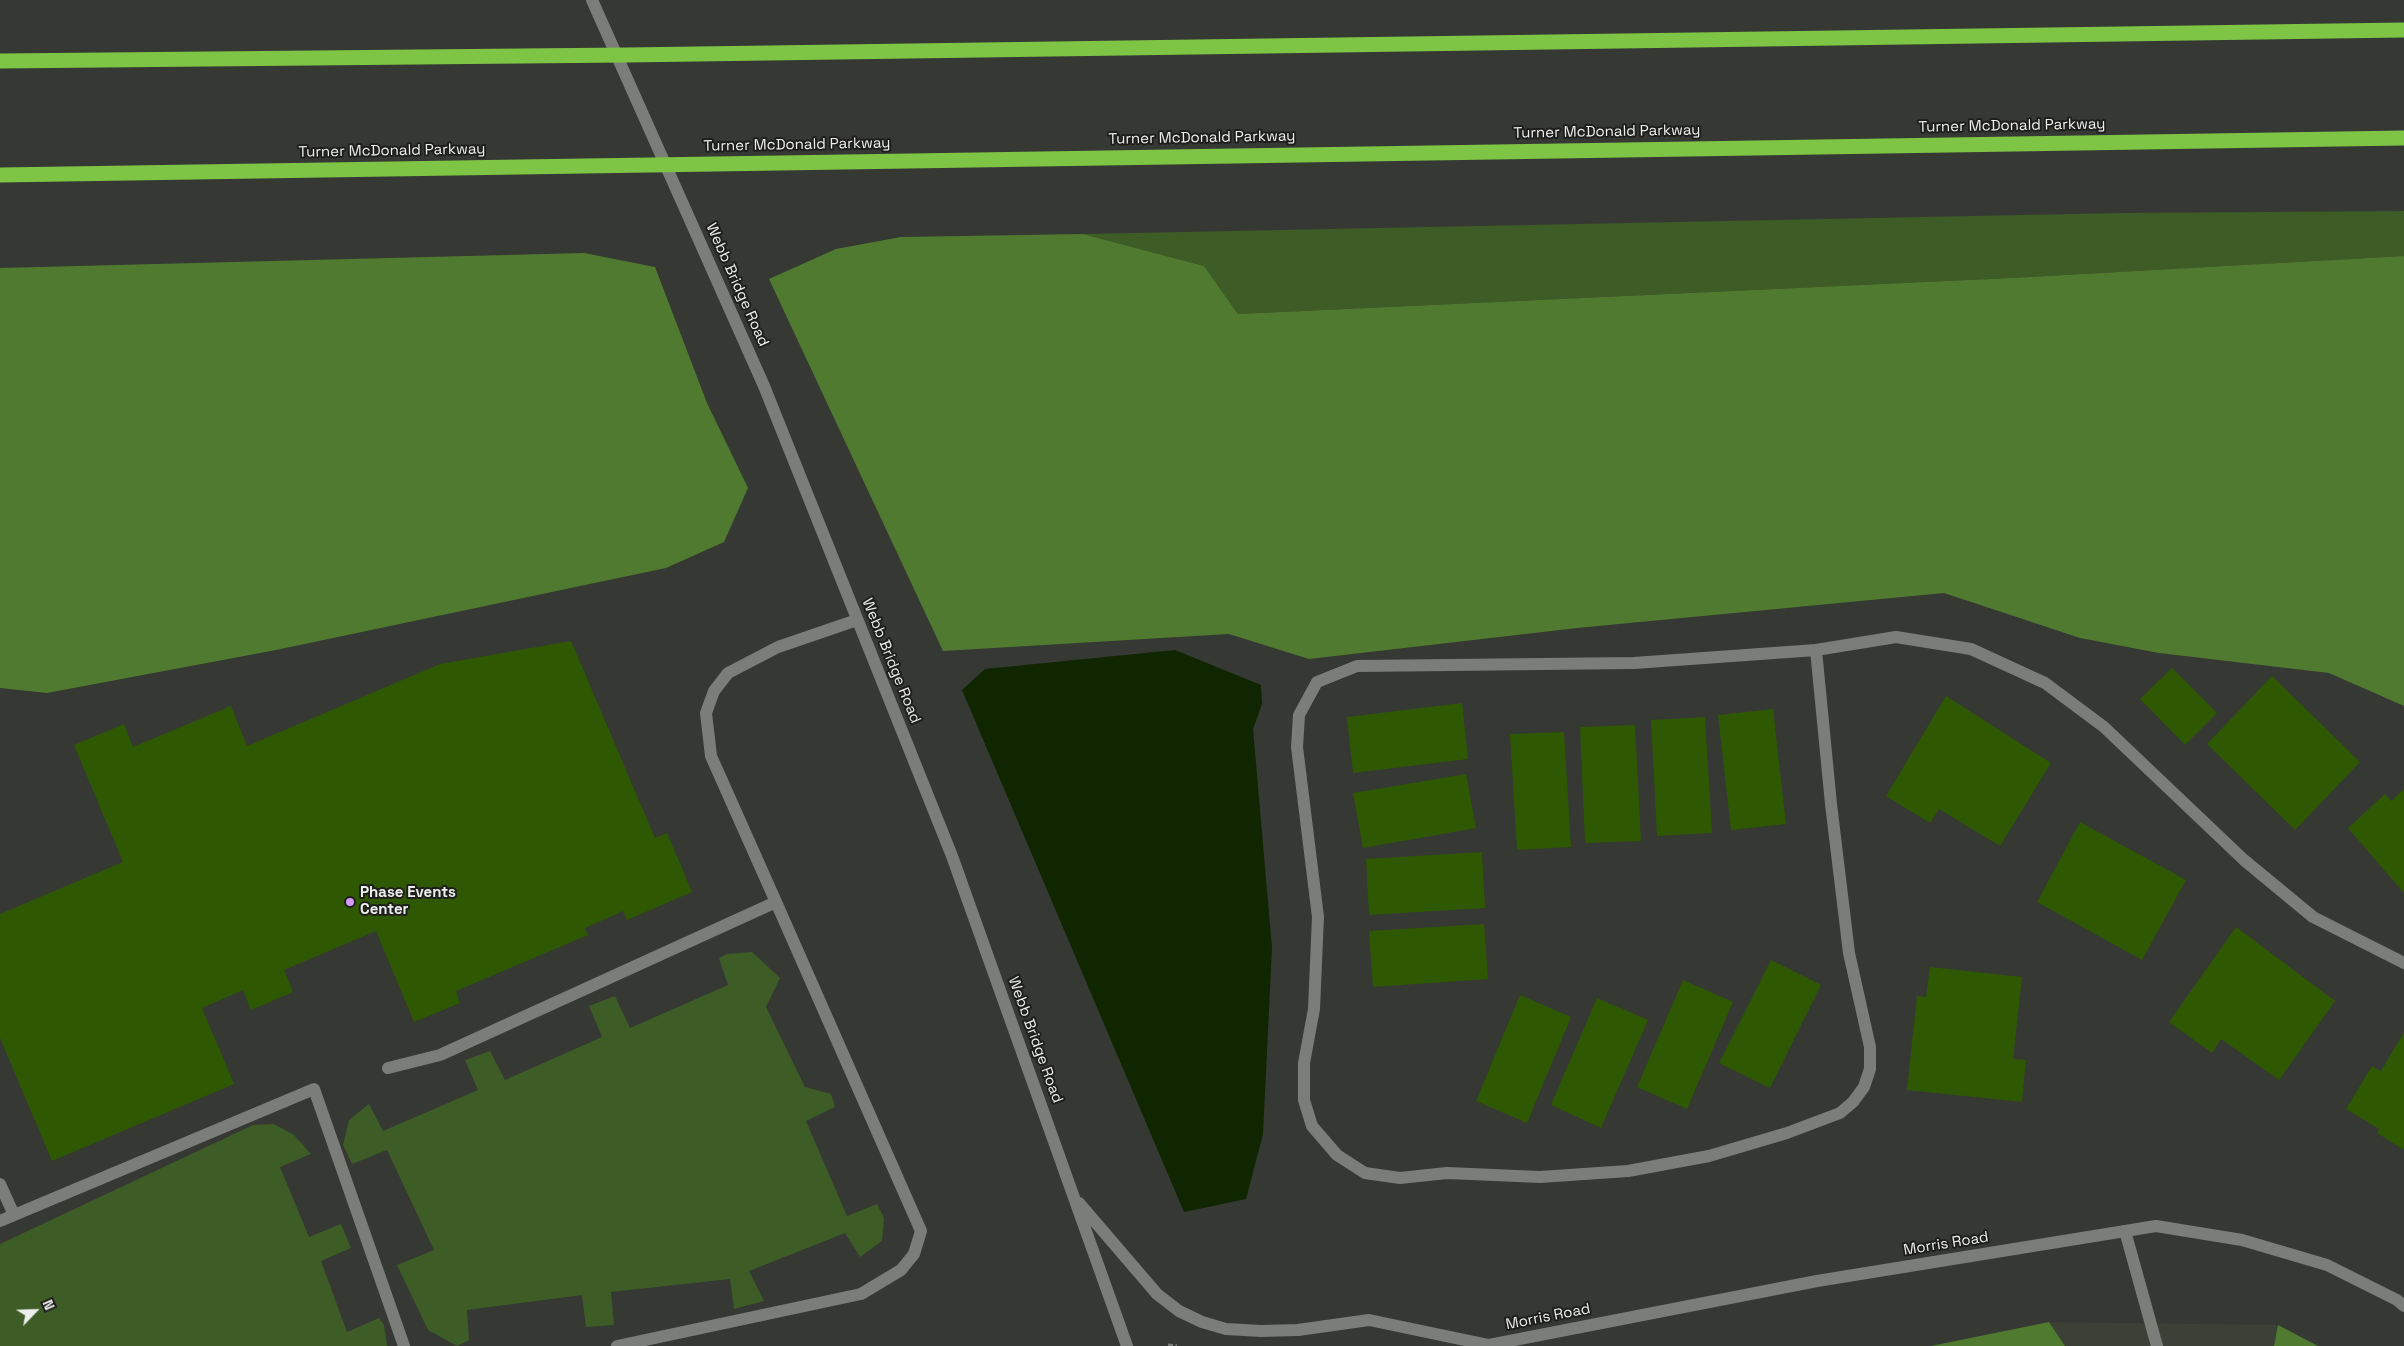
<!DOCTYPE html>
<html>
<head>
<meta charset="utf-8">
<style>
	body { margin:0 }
	#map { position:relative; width:2404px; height:1346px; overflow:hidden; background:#363834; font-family:"Space Grotesk",sans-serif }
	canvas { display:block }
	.north { position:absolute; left:10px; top:1286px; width:50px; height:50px; -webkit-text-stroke:4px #1e1f1d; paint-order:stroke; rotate:66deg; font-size:14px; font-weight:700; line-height:20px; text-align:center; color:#edefec }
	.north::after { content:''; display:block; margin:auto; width:18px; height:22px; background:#edefec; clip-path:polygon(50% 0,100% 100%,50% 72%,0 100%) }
</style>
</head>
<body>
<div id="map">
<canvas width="2404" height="1346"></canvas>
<div class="north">N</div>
</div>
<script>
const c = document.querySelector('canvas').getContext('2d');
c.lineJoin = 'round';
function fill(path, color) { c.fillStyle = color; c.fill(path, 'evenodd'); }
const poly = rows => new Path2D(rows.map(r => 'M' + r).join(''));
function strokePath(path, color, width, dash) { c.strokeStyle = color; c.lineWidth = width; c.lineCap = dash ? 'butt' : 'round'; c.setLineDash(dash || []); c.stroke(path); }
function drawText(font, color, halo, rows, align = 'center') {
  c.font = font + ' "Space Grotesk",sans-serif'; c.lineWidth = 4; c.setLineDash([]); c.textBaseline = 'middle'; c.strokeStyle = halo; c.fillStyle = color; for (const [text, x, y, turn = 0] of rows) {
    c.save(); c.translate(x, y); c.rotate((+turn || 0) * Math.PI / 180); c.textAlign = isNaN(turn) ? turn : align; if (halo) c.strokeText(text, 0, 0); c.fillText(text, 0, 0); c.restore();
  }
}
const built = poly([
	[2049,1322,2278,1325,2274,1346,2065,1346]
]);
const green = poly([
	[2404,211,2404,256,2011,278,1238,314,1204,266,1083,234,2121,213],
	[752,952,780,978,766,1007,805,1087,831,1094,835,1107,806,1121,847,1216,877,1204,884,1218,882,1241,860,1257,845,1233,749,1271,764,1301,734,1309,730,1279,611,1292,614,1325,586,1327,582,1295,467,1310,469,1340,457,1346,428,1330,397,1265,434,1250,387,1150,352,1164,343,1145,349,1120,369,1104,383,1131,478,1090,465,1060,490,1051,505,1080,602,1037,589,1006,615,996,630,1028,728,985,719,958,727,954],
	[274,1124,294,1135,311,1154,280,1167,309,1237,341,1224,351,1248,321,1261,347,1332,379,1318,384,1325,387,1346,0,1346,0,1244,253,1125]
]);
const forest = poly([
	[1083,234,1204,266,1238,314,2011,278,2404,256,2404,706,2329,673,2159,653,2080,638,1944,593,1577,628,1309,659,1229,634,943,651,769,279,836,249,901,237],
	[584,253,655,267,707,403,748,488,724,542,666,568,276,650,47,693,0,688,0,268],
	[2049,1322,2065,1346,1931,1346],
	[2278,1325,2318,1346,2274,1346]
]);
const water = poly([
	[1175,650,1261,685,1262,704,1253,729,1272,948,1263,1134,1246,1199,1184,1212,962,690,985,669]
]);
const building = poly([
	[571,641,655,838,667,833,692,892,627,920,623,911,585,928,588,935,456,991,460,1003,414,1022,376,931,284,970,293,992,251,1010,243,990,202,1008,234,1084,52,1161,0,1038,0,914,123,862,74,745,124,724,133,747,231,706,247,746,440,664],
	[2172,668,2217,713,2185,745,2140,699],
	[2272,676,2360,762,2295,830,2207,744],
	[1946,696,2051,763,2000,846,1939,809,1930,823,1886,796],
	[1462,703,1468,759,1353,773,1347,717],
	[1773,709,1786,824,1731,830,1718,715],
	[1705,717,1712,833,1657,836,1651,720],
	[1635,725,1641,841,1585,843,1580,727],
	[1564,732,1571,847,1517,850,1510,734],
	[1466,774,1476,828,1363,848,1353,793],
	[2404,789,2404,893,2348,828,2385,794,2391,801],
	[2080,822,2186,880,2142,960,2037,902],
	[1482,852,1485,908,1369,915,1366,859],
	[1484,924,1488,979,1373,987,1369,931],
	[2236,927,2335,1001,2279,1080,2221,1039,2212,1053,2169,1022],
	[1771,960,1821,985,1770,1088,1719,1063],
	[1930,967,2022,977,2013,1059,2026,1060,2022,1102,1907,1090,1917,996,1926,997],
	[1683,980,1733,1002,1687,1109,1637,1087],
	[1520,995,1571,1017,1527,1123,1476,1101],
	[1597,998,1648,1020,1601,1128,1551,1105],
	[2404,1032,2404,1150,2377,1133,2379,1129,2346,1109,2372,1066,2381,1071]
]);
const path = poly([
	[1168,1345,1177,1346]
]);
const service = poly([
	[388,1068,440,1055,776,902,711,756,706,713,714,691,728,673,778,647,857,620],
	[0,1184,14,1215],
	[0,1221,314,1089,404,1346],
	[2125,1231,2157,1346],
	[617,1346,861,1294,901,1270,914,1254,921,1231,776,902]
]);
const minor = poly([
	[1816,650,1831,804,1849,953,1870,1047,1870,1069,1864,1087,1853,1102,1840,1113,1787,1133,1709,1156,1628,1171,1540,1177,1447,1173,1400,1178,1365,1173,1337,1155,1312,1126,1304,1100,1304,1063,1314,1009,1318,917,1297,747,1299,715,1317,682,1357,666,1634,663,1816,650,1896,637,1971,649,2045,683,2104,727,2244,860,2313,917,2404,963],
	[1484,1346,1817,1281,2156,1226,2242,1240,2327,1265,2397,1300,2404,1306]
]);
const tertiary = poly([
	[592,0,764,386,952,856,1127,1346],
	[1079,1203,1157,1294,1179,1311,1202,1322,1226,1329,1261,1331,1298,1330,1369,1320,1489,1345]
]);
const motorway = poly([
	[0,61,626,55,2404,30],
	[0,175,2404,138]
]);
const markers = [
	[350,902,5,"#d89af8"]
];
const streetNames = [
	["Turner McDonald Parkway",2012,126,-1],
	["Turner McDonald Parkway",1607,132,-1],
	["Turner McDonald Parkway",1202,138,-1],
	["Turner McDonald Parkway",797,145,-1],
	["Turner McDonald Parkway",392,151,-1],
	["Webb Bridge Road",737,285,66],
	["Webb Bridge Road",891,661,68],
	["Webb Bridge Road",1035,1040,70],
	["Morris Road",1946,1244,-9],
	["Morris Road",1548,1317,-11]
];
const poiNames = [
	["Phase Events",360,893],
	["Center",360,910]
];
fill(built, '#3b4137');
fill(green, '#3d5c26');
fill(forest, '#507a2f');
fill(water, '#102600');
fill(building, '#2f5803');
strokePath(path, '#787a77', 3, [5, 2.5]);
strokePath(service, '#7b7d79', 12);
strokePath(minor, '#7b7d79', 12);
strokePath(tertiary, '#7b7d79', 12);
strokePath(motorway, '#7ec445', 15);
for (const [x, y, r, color] of markers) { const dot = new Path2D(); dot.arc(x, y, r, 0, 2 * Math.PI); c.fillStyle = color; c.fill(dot); strokePath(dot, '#1e1f1d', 2); }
drawText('15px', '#edefec', '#1e1f1d', streetNames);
drawText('bold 15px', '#edefec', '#1e1f1d', poiNames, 'left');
</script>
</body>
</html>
